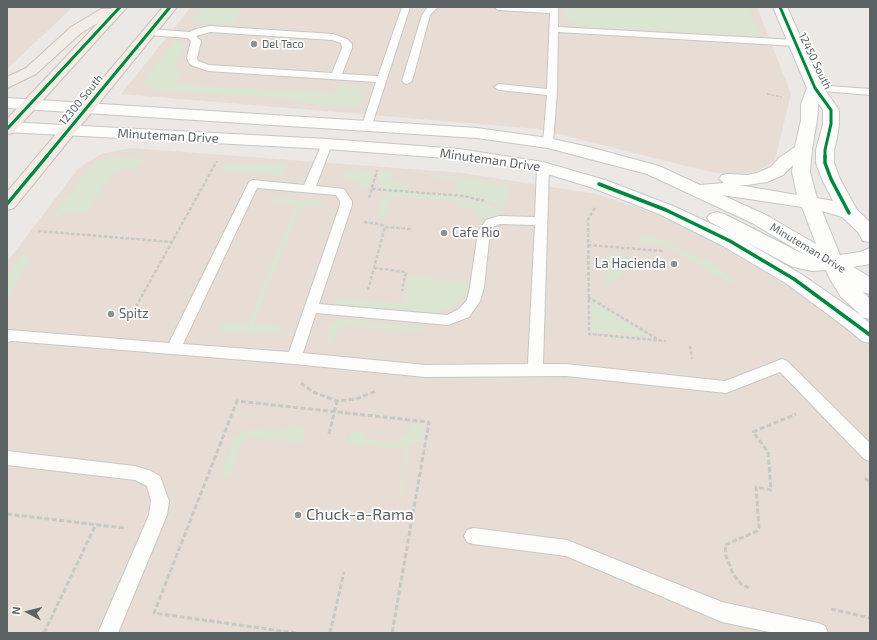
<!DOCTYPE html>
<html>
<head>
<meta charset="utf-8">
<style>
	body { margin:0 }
	#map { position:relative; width:877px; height:640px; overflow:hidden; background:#ebe8e5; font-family:"Exo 2",sans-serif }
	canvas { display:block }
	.frame { position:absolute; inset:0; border:8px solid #5b6263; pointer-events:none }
	.north { position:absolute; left:8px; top:592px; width:40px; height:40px; -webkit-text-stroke:3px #fff; paint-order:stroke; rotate:277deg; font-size:11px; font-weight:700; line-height:16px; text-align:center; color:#5b6263 }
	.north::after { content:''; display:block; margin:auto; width:14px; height:18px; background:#5b6263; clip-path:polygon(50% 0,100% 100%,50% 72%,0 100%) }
</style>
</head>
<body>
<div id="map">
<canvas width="877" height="640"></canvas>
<div class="frame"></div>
<div class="north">N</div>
</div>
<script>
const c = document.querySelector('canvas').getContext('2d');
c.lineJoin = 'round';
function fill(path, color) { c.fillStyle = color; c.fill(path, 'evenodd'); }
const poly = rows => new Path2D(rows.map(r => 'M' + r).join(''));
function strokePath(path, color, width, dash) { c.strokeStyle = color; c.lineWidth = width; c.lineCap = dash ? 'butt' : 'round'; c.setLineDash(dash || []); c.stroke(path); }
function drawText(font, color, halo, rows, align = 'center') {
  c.font = font + ' "Exo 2",sans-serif'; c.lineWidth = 3.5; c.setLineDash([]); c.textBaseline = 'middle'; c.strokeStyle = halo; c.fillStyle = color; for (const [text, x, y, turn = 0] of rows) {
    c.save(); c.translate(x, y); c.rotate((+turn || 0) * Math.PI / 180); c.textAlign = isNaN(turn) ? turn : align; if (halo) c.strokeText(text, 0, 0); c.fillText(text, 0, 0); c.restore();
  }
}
const commercial = poly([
	[7,7,73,7,7,69],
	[191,7,757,7,791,94,775,160,766,167,755,172,741,174,724,174,702,170,538,129,121,94],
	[132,148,463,173,596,194,653,213,693,231,762,269,813,302,870,346,870,633,7,633,7,262,78,169,87,162,104,153]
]);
const green = poly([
	[202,7,241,7,238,11,243,12,234,22,236,23,294,27,190,22],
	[565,7,749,7,760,36,586,27,575,24,568,19,565,13],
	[174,42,184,44,185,48,177,62,175,66,181,73,174,84,335,94,338,86,343,84,359,87,363,92,363,96,360,106,346,106,321,105,283,98,156,90,146,87,144,83,146,79],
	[109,157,145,159,136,169,118,169,86,211,67,212,51,218,92,165],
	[225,164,243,165,278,164,288,165,285,174,279,175,221,171],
	[359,169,374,171,367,192,359,183,342,177,344,170],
	[380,170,389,171,390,177,393,182,404,183,407,186,406,193,463,198,491,205,499,211,500,214,493,215,482,220,478,220,479,210,475,210,475,208,457,207,457,201,391,196,383,223,378,214,379,206,386,192,377,178],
	[425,174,475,179,510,186,503,210,494,203,465,195,455,194,458,180,425,177],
	[275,198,324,202,326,203,321,207,301,206,253,324,282,327,284,329,283,331,274,333,223,332,218,328,223,322,248,324,296,205,272,202,271,200],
	[644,235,673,243,674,247,710,262,733,279,732,284,664,245,638,243,637,238],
	[24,253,29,260,7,300,7,276],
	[606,254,632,256,634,263,607,286],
	[410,275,432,276,432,279,469,282,467,293,462,300,456,305,437,313,427,314,341,306,336,304,336,301,341,299,404,304],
	[592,301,648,336,592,331],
	[339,320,343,320,422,327,421,331,339,325,334,341,333,343,328,343,326,339,331,325],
	[411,423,424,424,422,442,411,442,408,449,402,498,398,498,406,449,348,443,351,433,356,431,361,431,366,435,366,439,394,443,407,434],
	[291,425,298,425,305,431,302,442,244,437,229,478,220,477,234,439,246,430,285,431]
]);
const pathFar2 = poly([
	[767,94,782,97]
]);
const pathFar1 = poly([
	[372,189,464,196,484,201],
	[369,198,377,170],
	[595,208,588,219,589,334,666,341],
	[364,222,380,224,385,227,412,229],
	[38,231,172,242],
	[588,245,663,251],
	[374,268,406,272,402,291],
	[368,290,385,227],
	[588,297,659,340],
	[128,321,217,161],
	[690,346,692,359]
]);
const path = poly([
	[301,383,313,392,337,401,356,399,376,391],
	[329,434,337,401],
	[865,478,870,483],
	[7,514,124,528],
	[749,588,741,584,733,574,726,556,725,545,757,531,759,528,756,487,771,490,768,452,753,432,796,414],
	[831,609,870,618],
	[44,633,96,524],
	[296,633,154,613,237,401,429,422,392,633],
	[330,633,344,572]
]);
const lane = poly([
	[402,7,410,7,372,125,367,128,362,125,376,82,208,71,191,65,189,63,187,58,191,41,188,38,149,35,145,32,149,29,190,32,196,29,210,26,333,34,347,39,352,44,352,48,342,74,378,76,402,7],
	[210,32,332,40,341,43,342,48,332,73,209,65,198,61,197,58,201,41,196,36,210,32],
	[428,7,438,7,430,15,412,81,407,84,404,83,402,81,422,15,428,7],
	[494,7,558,7,558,27,796,40,801,43,796,46,558,32,557,92,553,143,548,146,543,143,547,95,499,90,494,87,499,84,547,89,550,13,498,10,494,7],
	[815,85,870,89,870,95,811,90,810,88,815,85],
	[327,141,332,144,316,186,344,189,352,201,352,205,319,304,447,315,459,309,467,300,470,287,478,232,486,220,499,216,535,217,537,167,539,165,543,164,547,165,549,167,543,364,566,364,725,381,782,359,787,361,870,443,870,461,864,459,780,372,726,393,566,376,425,377,294,364,12,341,7,342,7,330,9,330,169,343,249,182,253,180,304,185,322,144,327,141],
	[257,188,336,195,340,201,340,205,289,352,183,344,257,188],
	[500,224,535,225,528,364,425,365,303,353,316,313,448,325,469,317,480,301,484,287,490,232,494,226,500,224],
	[7,451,135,466,151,471,160,476,169,501,167,515,118,633,98,633,149,515,151,501,147,486,135,480,7,465,7,451],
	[473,528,567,540,722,602,818,623,825,626,828,633,774,633,722,622,566,556,473,544,467,542,464,536,467,530,473,528]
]);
const secondary = poly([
	[773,7,787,7,823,87,839,110,839,124,837,138,834,150,834,163,840,179,857,210,870,222,870,242,863,241,858,232,842,217,822,211,840,255,860,252,870,248,870,264,853,267,870,277,870,294,863,292,870,299,870,319,862,317,870,323,870,343,862,341,845,327,787,284,723,246,659,214,593,188,541,172,459,159,327,149,7,132,7,122,327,139,459,149,543,162,605,180,673,206,731,233,710,222,707,218,710,214,717,212,724,214,807,256,752,223,647,174,548,148,477,138,7,108,7,98,477,128,548,138,589,147,659,166,700,185,724,183,719,179,722,175,728,174,747,175,757,173,771,167,779,158,795,147,801,120,801,104,807,88,773,7],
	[818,103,823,110,823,124,816,150,816,163,822,179,833,201,817,198,810,172,812,149,817,120,818,103],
	[793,165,792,172,797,195,739,185,747,185,767,182,783,175,793,165],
	[722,195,802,207,816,244,766,215,722,195],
	[746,242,793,267,812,271,826,270,830,279,841,297,862,316,801,274,746,242]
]);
const primary = poly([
	[113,7,127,7,13,133,7,134,7,119,98,23,81,33,36,74,7,88,7,77,26,68,71,27,101,9,111,9,113,7],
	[163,7,177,7,14,208,7,210,7,192,163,7]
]);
const cyclewayFar1 = poly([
	[780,7,815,88,831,110,831,124,825,150,825,157],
	[7,129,120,7],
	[46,157,170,7]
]);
const cycleway = poly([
	[825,156,825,163,831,179,849,213],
	[599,184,666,210,730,241,794,279,870,335],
	[7,204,47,156]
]);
const markers = [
	[254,44,4,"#8d9190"],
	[444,233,4,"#8d9190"],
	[674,264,4,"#8d9190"],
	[111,314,4,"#8d9190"],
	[298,515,4,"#8d9190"]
];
const farPoinames = [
	["Del Taco",262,44]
];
const farStreetnames = [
	["12450 South",815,61,64],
	["12300 South",81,100,-51],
	["Minuteman Drive",808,248,31]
];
const streetNames = [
	["Minuteman Drive",168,136,3],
	["Minuteman Drive",490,160,8]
];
const poiNames = [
	["Cafe Rio",452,233],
	["La Hacienda",666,264,"right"],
	["Spitz",119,314]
];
const nearPoinames = [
	["Chuck-a-Rama",306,515]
];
fill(commercial, '#e8ddd5');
fill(green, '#dae6d1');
strokePath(lane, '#c7c7c6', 2);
strokePath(secondary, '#c7c7c6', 2);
strokePath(primary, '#d2bfb4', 2);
strokePath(pathFar2, '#c5cac6', 1.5, [3, 1.5]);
strokePath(pathFar1, '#c5cac6', 2.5, [3.5, 2]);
strokePath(path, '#c5cac6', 3, [5, 2.5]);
fill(lane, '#fcfcfb');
fill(secondary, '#fcfcfb');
fill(primary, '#f2ece7');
strokePath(cyclewayFar1, '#00873e', 3);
strokePath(cycleway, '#00873e', 3.5);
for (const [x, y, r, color] of markers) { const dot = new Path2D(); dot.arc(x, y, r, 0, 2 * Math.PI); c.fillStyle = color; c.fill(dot); strokePath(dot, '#fff', 1.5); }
drawText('11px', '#5b6263', '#fff', farPoinames, 'left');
drawText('11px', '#5b6263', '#fff', farStreetnames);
drawText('13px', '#5b6263', '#fff', streetNames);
drawText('13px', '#5b6263', '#fff', poiNames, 'left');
drawText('16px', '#5b6263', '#fff', nearPoinames, 'left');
</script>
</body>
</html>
